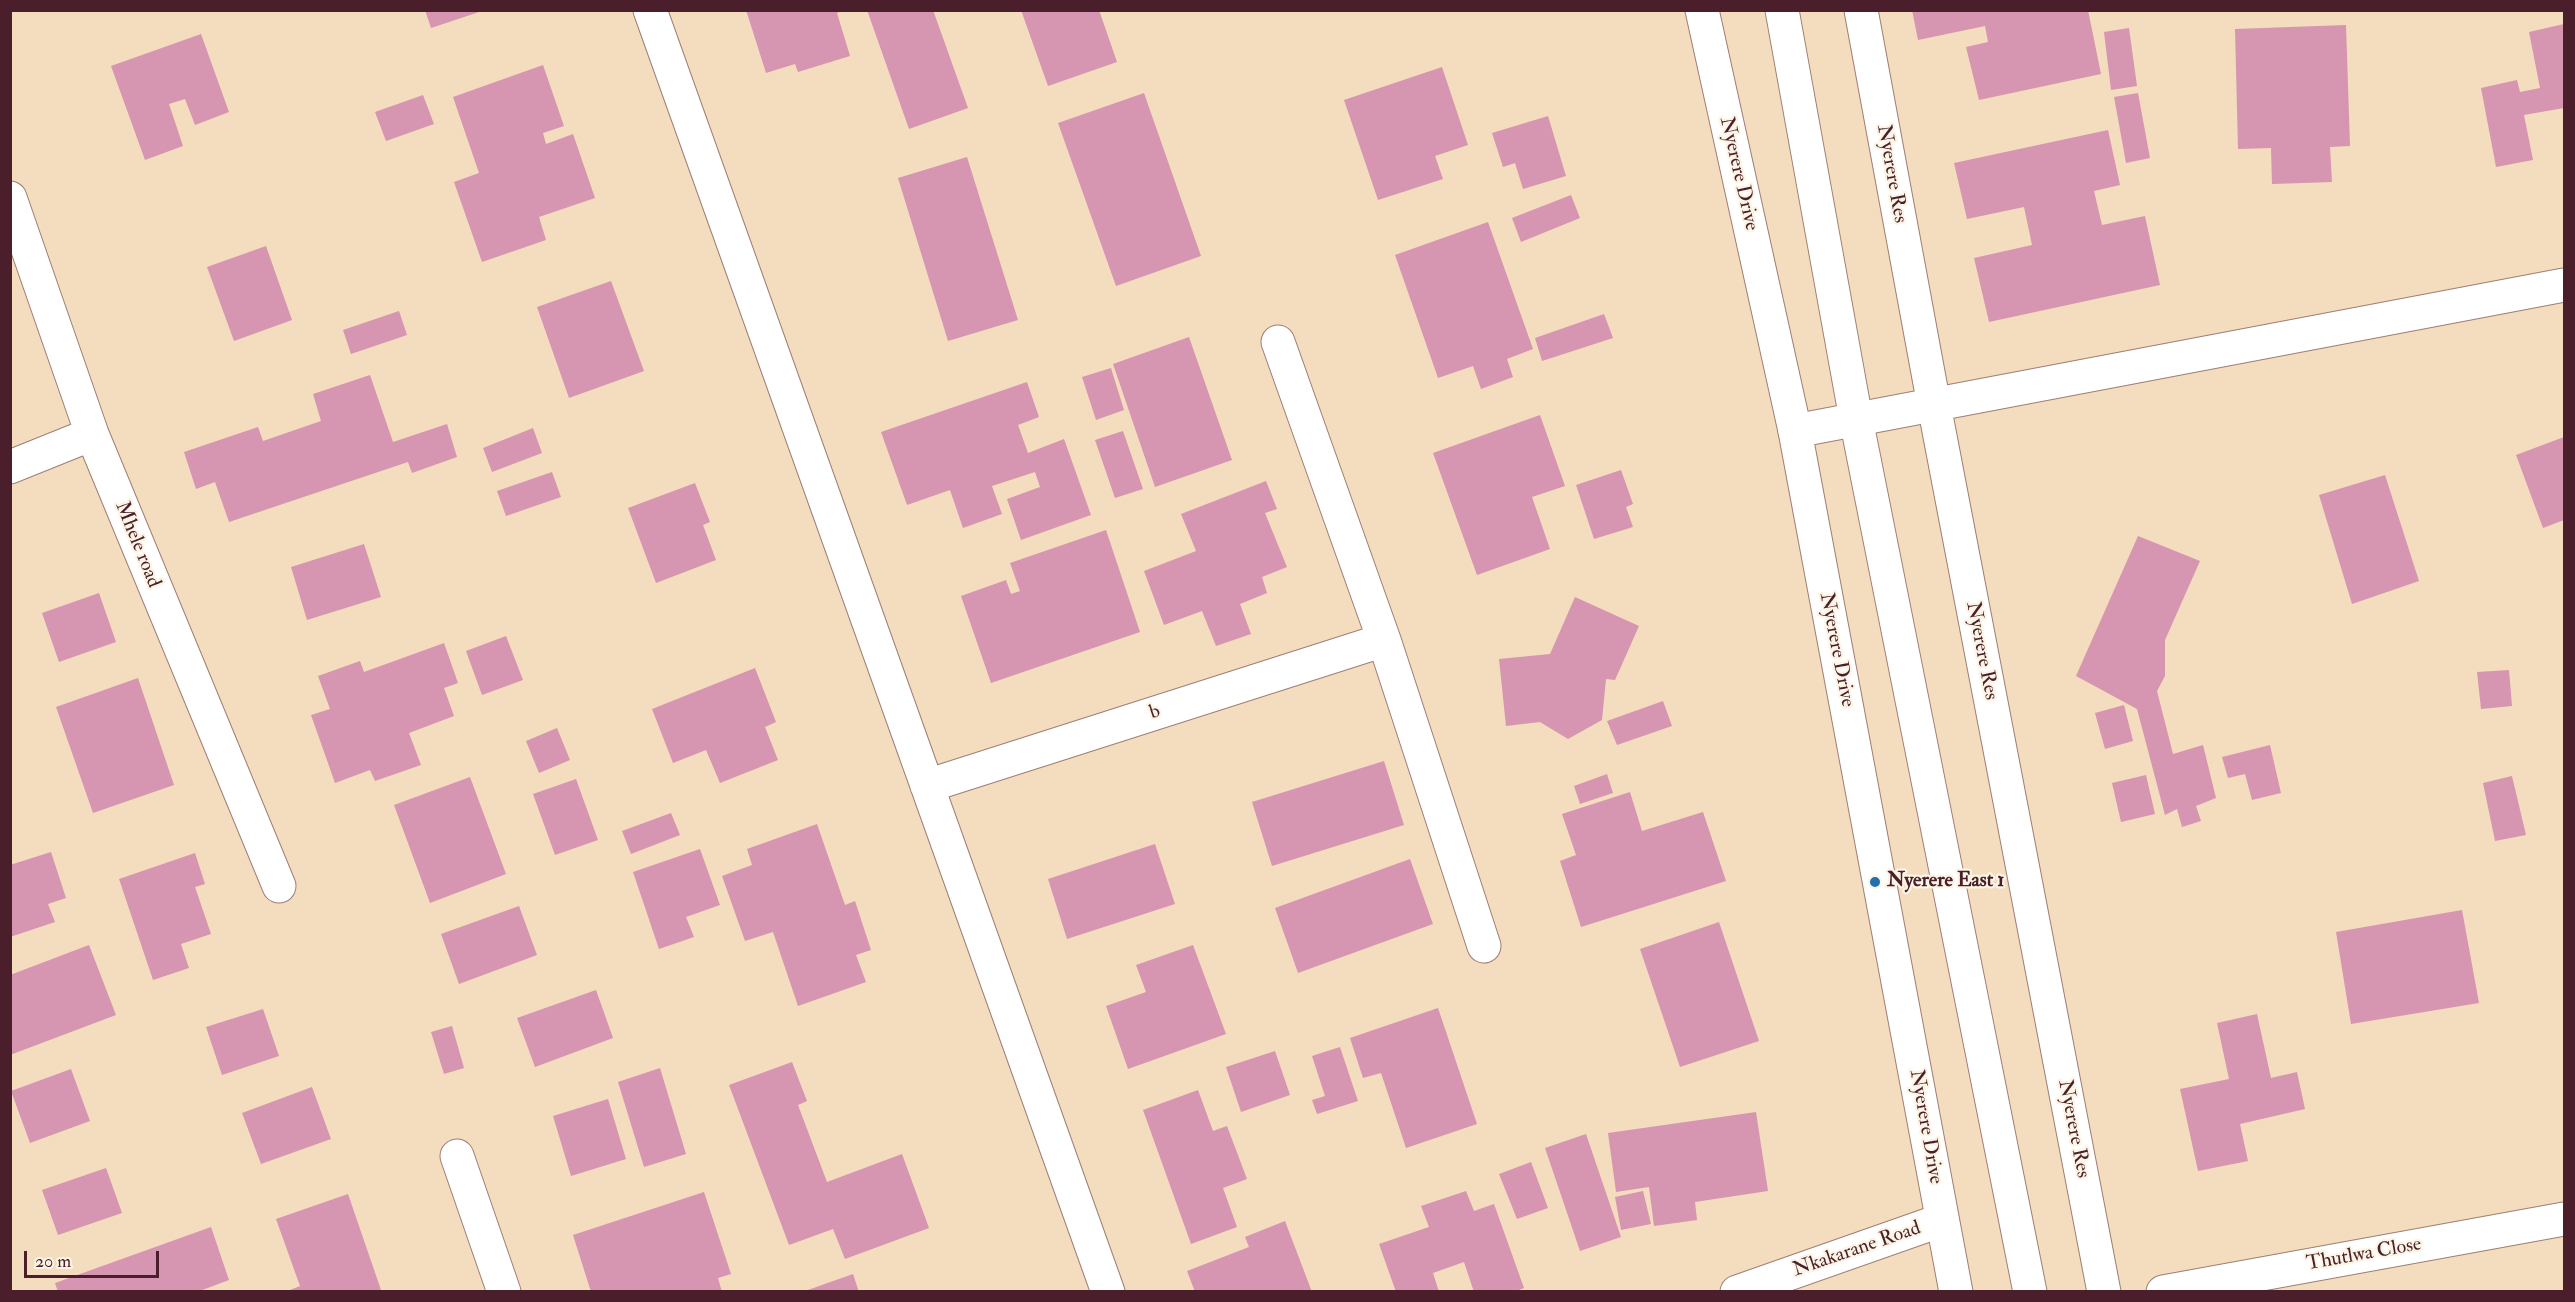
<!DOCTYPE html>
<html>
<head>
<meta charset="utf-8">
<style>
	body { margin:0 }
	#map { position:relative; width:2575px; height:1302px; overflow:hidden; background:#f4dcbe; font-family:"IM FELL Double Pica",serif }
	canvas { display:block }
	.frame { position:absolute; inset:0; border:12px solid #4a1f2b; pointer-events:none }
	.scale { position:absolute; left:24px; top:1251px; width:135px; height:27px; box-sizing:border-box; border:3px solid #4a1f2b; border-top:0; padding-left:8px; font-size:18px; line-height:21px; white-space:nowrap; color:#4a1f2b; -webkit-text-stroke:4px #fcf5e5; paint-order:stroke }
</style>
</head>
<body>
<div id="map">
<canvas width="2575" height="1302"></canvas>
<div class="frame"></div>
<div class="scale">20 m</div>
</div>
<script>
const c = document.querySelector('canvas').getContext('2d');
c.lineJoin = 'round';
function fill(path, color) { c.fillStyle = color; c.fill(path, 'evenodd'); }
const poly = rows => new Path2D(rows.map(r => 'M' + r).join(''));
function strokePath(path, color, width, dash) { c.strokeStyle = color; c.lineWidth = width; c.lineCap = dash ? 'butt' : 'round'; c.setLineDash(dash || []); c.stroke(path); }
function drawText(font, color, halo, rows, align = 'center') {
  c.font = font + ' "IM FELL Double Pica",serif'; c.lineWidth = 4.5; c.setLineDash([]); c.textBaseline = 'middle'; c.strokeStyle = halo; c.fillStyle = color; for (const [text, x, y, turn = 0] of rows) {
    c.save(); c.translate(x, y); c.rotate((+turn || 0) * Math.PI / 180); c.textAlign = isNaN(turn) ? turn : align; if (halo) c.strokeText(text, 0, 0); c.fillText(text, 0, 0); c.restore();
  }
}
const building = poly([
	[425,10,482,10,482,11,431,28],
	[746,10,844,10,837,13,850,56,798,72,795,64,766,73],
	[867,10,933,10,968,108,909,129],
	[1021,10,1099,10,1117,62,1048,86],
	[1912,10,2088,10,2101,74,1979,100,1966,47,1988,42,1985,26,1918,40],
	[2564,24,2564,108,2524,115,2533,160,2496,167,2481,88,2517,80,2520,92,2540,88,2529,32],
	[2346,25,2350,146,2330,147,2332,182,2272,184,2271,148,2238,149,2235,29],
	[2129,28,2137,86,2111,90,2104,32],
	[201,34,229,112,195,125,185,99,169,104,183,146,145,160,111,66],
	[543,65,564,126,543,133,546,144,573,134,595,198,539,217,546,240,482,262,454,182,479,173,453,97],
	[1442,67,1468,145,1435,156,1443,179,1378,200,1344,100],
	[1144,93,1201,256,1116,286,1058,123],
	[2138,93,2150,158,2126,163,2114,97],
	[423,95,434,124,386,141,375,112],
	[1548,116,1566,176,1523,189,1515,163,1503,167,1492,133],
	[2108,130,2120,185,2094,191,2102,225,2145,216,2160,285,1989,322,1974,258,2032,245,2024,207,1967,219,1954,163],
	[967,157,1018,320,948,341,898,178],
	[1571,195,1580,218,1521,242,1512,218],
	[1488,222,1533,349,1507,359,1513,377,1481,389,1473,366,1438,378,1395,255],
	[266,246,292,320,234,341,207,267],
	[611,281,644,371,569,398,537,307],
	[399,311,407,335,351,354,343,330],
	[1604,314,1613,338,1542,361,1535,338],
	[1189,337,1232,460,1155,487,1113,364],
	[1111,368,1124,410,1096,420,1082,377],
	[370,375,393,442,447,424,457,457,412,473,408,462,229,522,215,482,196,489,184,452,258,427,263,441,321,421,313,394],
	[1027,382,1039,417,1018,425,1028,453,1064,439,1091,515,1021,540,1007,499,1040,487,1035,472,992,486,1002,514,963,528,950,490,907,505,881,432],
	[1540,415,1565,486,1532,497,1550,549,1477,575,1433,453],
	[533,428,542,453,492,472,483,448],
	[1123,431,1143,489,1115,498,1095,440],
	[2564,437,2564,520,2543,528,2516,455],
	[1621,470,1633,504,1626,507,1633,527,1594,539,1576,485],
	[552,472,561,497,506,516,497,491],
	[2385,475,2419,581,2352,604,2319,495],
	[1266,481,1277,509,1265,513,1287,567,1262,577,1267,593,1240,604,1251,634,1216,646,1202,611,1164,625,1144,571,1196,551,1181,514],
	[695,483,710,522,703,525,716,560,656,583,628,508],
	[1106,530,1140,632,991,683,961,596,1006,580,1011,594,1020,591,1010,563],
	[2138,536,2200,561,2165,640,2165,676,2157,691,2173,754,2203,745,2216,798,2196,806,2201,821,2182,827,2177,809,2165,815,2137,709,2076,676],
	[364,544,381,597,307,620,291,567],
	[99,593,116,642,59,662,42,613],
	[1575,597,1639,626,1615,680,1606,679,1602,720,1568,739,1540,722,1506,726,1499,659,1550,654],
	[506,636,523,680,482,695,466,651],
	[444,643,458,683,444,688,454,716,409,733,421,765,375,781,370,770,335,783,311,715,330,709,318,676,360,661,364,672],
	[755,668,776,722,765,727,778,760,720,783,706,750,673,763,652,709],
	[2509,670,2512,706,2481,709,2477,672],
	[138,678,174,785,93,813,56,707],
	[1663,701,1672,726,1617,745,1607,721],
	[2124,705,2133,741,2105,749,2095,713],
	[557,728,570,760,539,773,526,741],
	[2270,745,2281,793,2252,800,2245,774,2228,778,2222,757],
	[1384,761,1404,825,1272,866,1252,802],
	[1607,774,1613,793,1580,804,1574,786],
	[2146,775,2155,814,2121,822,2112,783],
	[2512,776,2526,835,2495,841,2483,783],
	[470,777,506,874,430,903,394,805],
	[576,779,598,840,555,855,533,794],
	[1630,792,1642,831,1703,812,1726,881,1581,927,1560,861,1576,855,1562,814],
	[671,813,680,835,631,854,622,831],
	[817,824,845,905,855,901,871,950,856,955,866,982,798,1006,773,932,745,941,722,876,752,865,747,849],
	[1155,844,1175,904,1067,939,1048,879],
	[700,849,720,905,686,917,694,937,659,949,633,872],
	[51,852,66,898,48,904,55,922,10,937,10,865],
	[195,853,205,884,195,887,211,934,181,944,189,968,153,980,119,879],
	[1410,859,1433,924,1298,973,1275,908],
	[519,906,537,955,459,984,441,934],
	[2462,910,2479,1003,2351,1024,2336,932],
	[1719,922,1759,1041,1680,1067,1640,949],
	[89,945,116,1015,10,1055,10,975],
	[1193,945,1226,1034,1128,1069,1106,1006,1146,992,1136,965],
	[596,990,613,1038,535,1067,517,1018],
	[1438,1008,1477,1124,1406,1148,1381,1073,1363,1078,1350,1038],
	[263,1009,279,1056,222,1075,206,1027],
	[2257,1014,2271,1078,2297,1072,2305,1109,2240,1124,2248,1161,2198,1171,2180,1089,2229,1079,2217,1023],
	[452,1026,464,1068,444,1074,431,1032],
	[1340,1047,1358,1101,1317,1114,1312,1100,1325,1096,1312,1056],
	[1275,1051,1290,1095,1241,1112,1226,1067],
	[792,1062,807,1101,798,1105,827,1182,902,1154,929,1228,845,1259,833,1229,789,1245,729,1085],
	[660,1068,686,1154,644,1167,618,1082],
	[71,1069,90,1121,30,1143,11,1091],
	[312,1087,331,1139,261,1164,242,1113],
	[1198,1090,1213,1131,1227,1126,1247,1179,1223,1188,1237,1227,1191,1244,1143,1110],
	[608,1099,626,1159,571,1176,553,1116],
	[1756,1112,1768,1191,1695,1202,1697,1220,1654,1226,1649,1187,1616,1192,1608,1133],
	[1586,1134,1621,1237,1580,1251,1545,1148],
	[1531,1162,1548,1208,1517,1219,1499,1174],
	[106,1168,122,1213,58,1235,42,1190],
	[1466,1191,1474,1211,1494,1204,1524,1288,1514,1292,1474,1292,1464,1262,1433,1273,1439,1292,1396,1292,1379,1244,1429,1227,1421,1206],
	[1643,1191,1651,1224,1621,1230,1615,1197],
	[704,1192,731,1274,718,1278,722,1292,591,1292,573,1235],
	[348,1194,381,1290,285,1292,300,1286,276,1219],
	[1285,1221,1312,1292,1195,1292,1187,1271,1249,1247,1245,1237],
	[211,1227,229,1280,197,1292,58,1292,55,1283],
	[853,1274,859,1292,805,1292,805,1291]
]);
const minor = poly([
	[650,10,1108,1292],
	[1861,10,1934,405,2104,1292],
	[10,198,92,434,279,886],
	[1278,342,1384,640,1484,946],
	[1795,431,2564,285],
	[10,467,92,434],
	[927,786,1384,640],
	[457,1156,504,1292],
	[1737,1292,1942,1220],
	[2163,1292,2564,1219]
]);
const secondary = poly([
	[1702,10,1795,431,1956,1292],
	[1782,10,1856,419,2030,1292]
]);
const markers = [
	[1875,882,6,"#1f6fb2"]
];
const streetNames = [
	["Nyerere Drive",1738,174,77],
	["Nyerere Res",1891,174,80],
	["Mhele road",137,545,68],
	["Nyerere Drive",1836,650,79],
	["Nyerere Res",1981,651,79],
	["b",1155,713,-18],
	["Nyerere Drive",1925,1127,80],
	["Nyerere Res",2073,1129,79],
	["Nkakarane Road",1857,1250,-19],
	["Thutlwa Close",2364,1255,-10]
];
const poiNames = [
	["Nyerere East 1",1887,882]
];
fill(building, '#d695b1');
strokePath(minor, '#9f7e74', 35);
strokePath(secondary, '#9f7e74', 35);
strokePath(minor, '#fff', 33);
strokePath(secondary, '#fff', 33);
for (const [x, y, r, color] of markers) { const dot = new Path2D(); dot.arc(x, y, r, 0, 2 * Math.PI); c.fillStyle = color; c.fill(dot); strokePath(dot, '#fcf5e5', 2); }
drawText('20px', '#4a1f2b', '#fcf5e5', streetNames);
drawText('bold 20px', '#4a1f2b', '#fcf5e5', poiNames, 'left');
</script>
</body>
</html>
